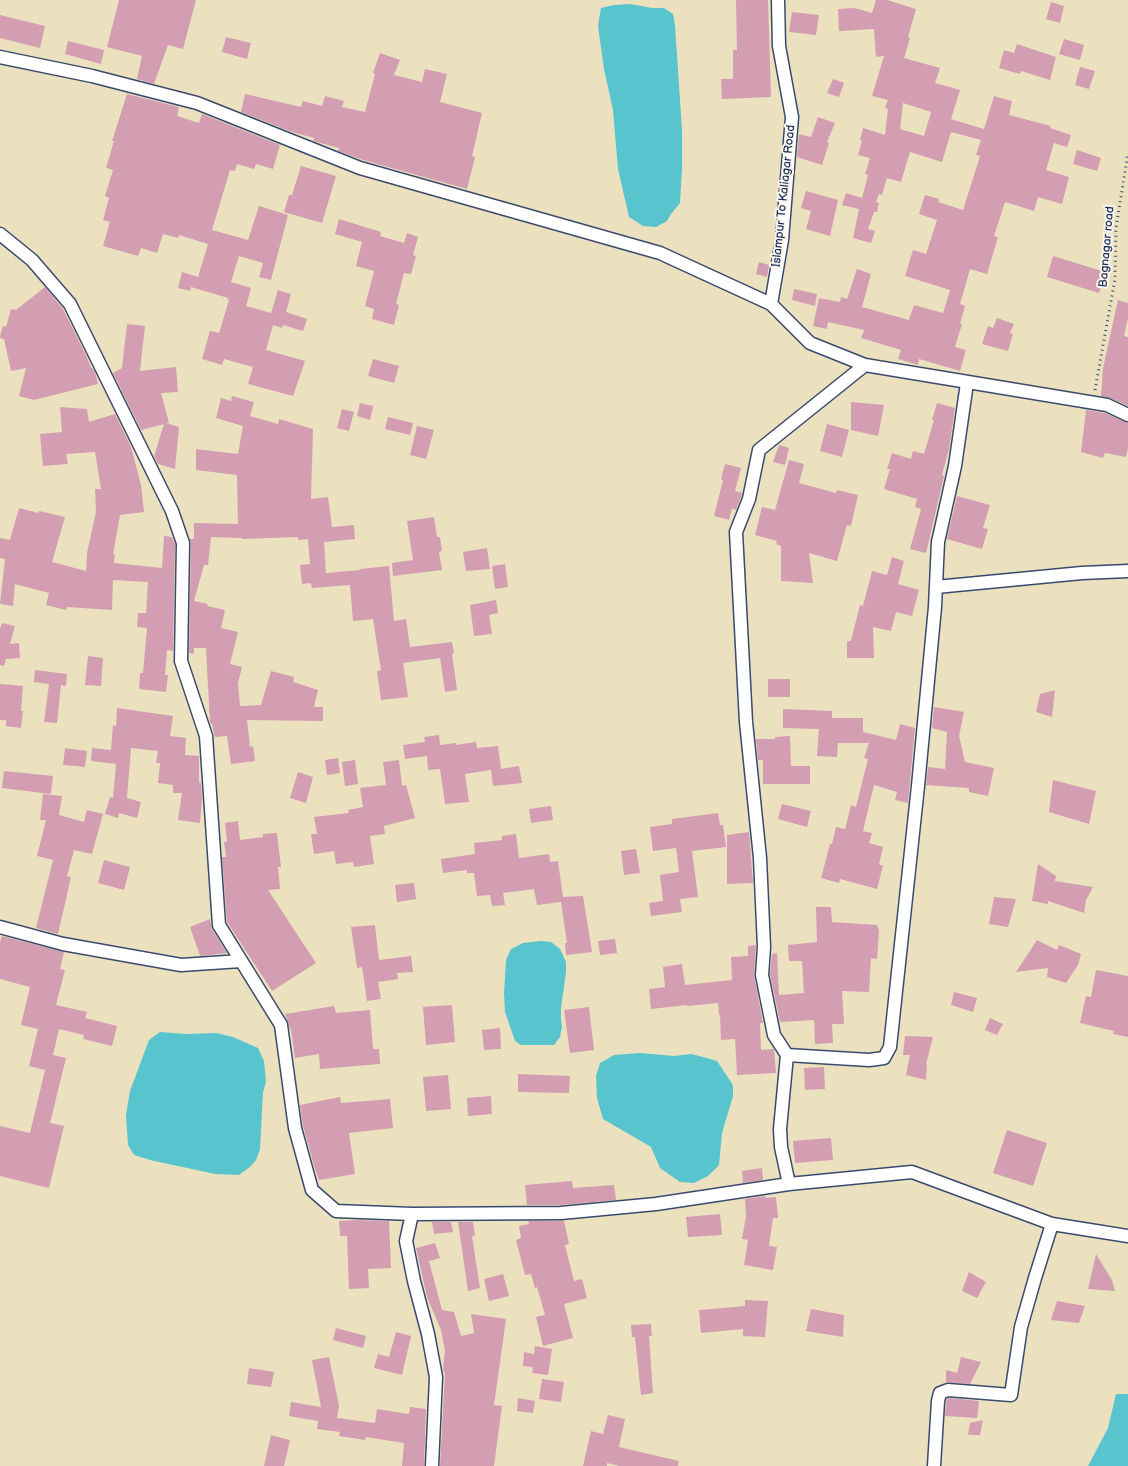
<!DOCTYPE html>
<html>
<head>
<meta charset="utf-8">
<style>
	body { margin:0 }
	canvas { display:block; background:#ebe1bf }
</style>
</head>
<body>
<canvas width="1128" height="1466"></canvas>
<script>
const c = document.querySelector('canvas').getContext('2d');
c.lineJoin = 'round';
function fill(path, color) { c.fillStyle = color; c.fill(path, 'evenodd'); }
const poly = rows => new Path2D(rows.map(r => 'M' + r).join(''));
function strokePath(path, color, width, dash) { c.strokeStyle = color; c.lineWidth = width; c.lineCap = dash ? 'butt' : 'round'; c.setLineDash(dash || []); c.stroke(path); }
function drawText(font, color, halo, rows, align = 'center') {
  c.font = font + ' "Balsamiq Sans",sans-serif'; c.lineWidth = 4; c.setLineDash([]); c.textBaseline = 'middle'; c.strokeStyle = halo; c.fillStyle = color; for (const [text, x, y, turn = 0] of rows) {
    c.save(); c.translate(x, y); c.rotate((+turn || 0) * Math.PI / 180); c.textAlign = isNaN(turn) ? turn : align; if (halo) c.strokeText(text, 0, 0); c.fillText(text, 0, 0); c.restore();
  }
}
const water = poly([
	[630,4,652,8,664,8,673,14,675,26,682,130,682,168,680,203,671,214,667,221,656,227,643,226,629,217,618,169,613,110,604,69,598,26,601,8,614,5],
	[541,941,551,942,560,949,566,962,566,972,561,1008,561,1019,562,1027,560,1037,554,1045,521,1045,515,1041,505,1012,504,993,506,960,511,949,523,943],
	[160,1032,186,1034,216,1033,233,1037,258,1048,264,1061,266,1082,263,1092,260,1149,256,1160,251,1166,239,1175,215,1174,150,1160,134,1155,128,1145,126,1115,130,1091,149,1040],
	[640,1053,674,1056,691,1054,707,1058,717,1061,731,1082,733,1086,733,1096,722,1133,719,1165,708,1176,694,1183,680,1182,660,1168,651,1147,603,1119,597,1098,596,1076,600,1063,614,1055],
	[1116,1394,1128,1394,1128,1466,1088,1466,1108,1428]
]);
const building = poly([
	[119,0,196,0,183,49,168,45,154,84,137,79,142,56,107,47],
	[736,0,768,0,771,97,722,99,721,79,733,79,733,50,737,50],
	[876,0,887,0,916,9,908,37,910,38,904,58,940,68,935,83,960,90,951,119,984,129,994,96,1012,101,1009,115,1051,126,1050,128,1071,135,1067,147,1054,143,1046,170,1069,177,1062,204,1038,197,1034,211,1005,202,994,236,998,237,987,274,970,269,960,304,965,306,960,324,962,324,955,347,966,350,960,371,919,359,918,365,898,359,901,350,861,338,864,330,828,322,827,329,813,326,819,298,840,302,841,297,847,299,857,269,871,274,862,307,909,320,914,305,943,313,950,290,905,276,913,250,926,254,937,220,919,214,925,195,939,199,938,202,963,210,980,156,976,155,981,140,951,132,942,162,910,152,901,182,887,178,882,195,879,194,876,202,879,203,877,212,874,212,868,229,875,231,871,243,853,238,859,209,842,205,846,193,862,198,868,175,865,174,870,158,858,155,862,141,860,140,863,128,885,135,888,109,885,108,888,100,872,96,884,56,876,57,874,29,839,31,838,9,855,8,872,13],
	[903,103,931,112,924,136,900,129],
	[1051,2,1064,6,1060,23,1046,19],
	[792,12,819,15,816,35,789,32],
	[0,15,45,26,40,48,0,38],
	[226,37,251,43,247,59,222,52],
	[1064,39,1084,45,1080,60,1059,54],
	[68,41,104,50,101,64,65,54],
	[1017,44,1056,57,1050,80,1021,71,1020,74,999,68,1004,50,1014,53],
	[380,53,400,60,394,75,422,82,425,69,447,74,440,102,482,113,472,156,475,157,467,189,363,160,338,151,339,148,313,141,314,138,292,132,241,112,245,94,301,107,303,101,322,106,325,96,344,101,342,107,365,112,375,74,373,73],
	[1080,67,1095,71,1089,89,1075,85],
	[833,79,844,83,839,97,827,93],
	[127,94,179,107,177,116,199,123,202,114,280,145,273,169,256,164,254,169,237,164,235,171,230,170,212,230,248,240,259,206,288,215,271,280,259,277,263,263,239,256,231,282,251,288,246,306,271,313,278,290,291,294,286,312,307,319,303,331,283,325,282,328,273,325,266,350,305,361,293,396,248,384,253,367,224,359,222,365,202,359,210,331,219,333,229,300,227,299,228,298,191,287,190,291,178,288,182,272,198,277,208,244,179,235,178,238,163,234,157,253,141,248,138,256,103,246,110,222,103,220,109,198,105,196,113,170,106,168,114,141,112,141],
	[818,117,835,123,827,142,829,143,822,165,797,157,799,134,811,137],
	[1077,150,1101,158,1097,171,1073,164],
	[301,166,336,176,322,223,284,212,289,195,292,195],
	[806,191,838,200,830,236,806,229,811,211,801,208],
	[339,219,381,232,380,236,404,243,407,233,418,237,413,255,416,256,411,274,404,273,396,304,399,305,394,325,372,319,374,309,365,306,374,271,356,266,362,242,335,234],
	[1053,256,1105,272,1099,293,1047,277],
	[759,262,769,265,767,277,756,274],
	[45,287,63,309,86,355,91,368,92,368,95,372,98,384,34,400,19,396,26,368,11,371,4,339,0,338,0,336,3,326,6,327,11,309,16,310],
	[794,289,817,294,815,306,792,300],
	[1118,300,1128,303,1128,318,1124,336,1128,337,1128,406,1110,398,1101,396,1103,368],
	[997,318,1014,324,1010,333,1013,334,1008,351,982,344,988,326,993,328],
	[127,324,145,326,140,371,176,367,178,392,161,393,169,423,166,423,179,427,175,469,158,464,154,456,164,424,141,430,113,373,122,368],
	[373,359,399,366,394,383,368,376],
	[232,396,254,402,250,416,278,424,279,419,313,429,311,499,328,497,332,527,354,525,355,539,324,542,326,573,360,570,360,569,389,566,394,621,406,619,410,647,452,642,454,653,452,654,457,690,445,692,440,658,403,663,408,697,381,700,377,671,381,670,373,619,353,621,350,585,312,588,311,583,302,584,300,565,310,564,308,539,298,540,298,537,242,539,242,538,211,537,208,565,204,565,194,601,208,604,207,606,225,610,221,628,238,632,230,664,242,667,238,683,240,706,261,705,271,671,294,677,293,682,318,690,314,707,323,707,323,721,247,720,250,747,253,746,255,761,231,764,227,736,215,737,212,724,210,723,206,648,194,648,194,654,189,653,191,543,190,539,194,539,194,523,238,524,237,475,196,470,196,449,238,454,243,426,216,418,221,398,231,401],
	[851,402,884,405,878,436,851,430],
	[360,403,373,406,370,420,357,416],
	[937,403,955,408,949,449,942,475,944,476,926,553,910,549,921,509,915,507,917,499,884,489,890,469,887,469,892,453,911,459,913,451,924,454,934,420,932,420],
	[60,407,87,409,89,422,115,414,131,447,141,485,144,512,120,515,113,554,115,554,114,563,162,568,164,536,172,537,175,544,173,651,167,650,165,675,168,675,166,692,139,689,140,673,143,673,147,628,137,627,138,613,146,613,148,582,113,580,112,610,67,607,66,610,46,605,49,593,15,584,13,606,0,604,5,559,0,558,0,538,10,540,19,508,38,513,39,511,65,517,52,562,86,571,87,553,96,512,95,489,101,489,95,452,66,454,68,464,43,466,40,434,62,432],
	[342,409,354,412,349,431,337,428],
	[1086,410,1105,413,1128,423,1128,448,1126,457,1105,453,1103,458,1081,452],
	[388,417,413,423,410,435,385,429],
	[827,424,849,430,842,457,820,451],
	[417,426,434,430,426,459,410,455],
	[779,445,789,448,785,465,773,462],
	[789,460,804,464,799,483,836,493,837,490,858,495,851,526,847,525,837,561,809,553,813,583,781,581,781,546,776,544,777,541,755,535,762,507,775,510],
	[725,464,741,468,735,491,742,493,741,497,736,510,732,508,729,520,714,516,723,480,721,479],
	[957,496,990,505,983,528,988,529,982,549,947,539],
	[434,517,437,537,440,537,442,551,439,552,442,570,393,576,392,563,413,560,407,521],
	[487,548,490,569,466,571,463,552],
	[892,557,904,561,898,584,919,590,912,616,896,612,891,631,873,627,874,658,847,658,847,641,851,641,860,605,863,606,872,571,887,575],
	[505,564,508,587,495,589,492,566],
	[496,600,498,613,489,615,492,634,474,636,470,605],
	[2,623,15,626,10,644,19,643,20,658,6,659,4,666,0,665,0,629],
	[88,656,103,658,101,686,85,685],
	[35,670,67,674,66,686,61,685,57,723,44,722,49,684,34,682],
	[768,679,790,679,790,697,768,697],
	[0,684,23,686,21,711,23,711,21,728,6,726,6,720,0,720],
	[1055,690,1052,717,1036,712,1040,694],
	[934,707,964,712,959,736,965,762,994,768,988,796,969,792,969,788,926,785,928,767,945,769,947,732,932,728],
	[117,708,173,716,170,736,186,738,185,755,199,756,199,783,201,783,202,798,200,823,178,820,182,793,173,793,173,785,158,783,160,763,156,763,158,751,131,748,127,798,141,802,137,818,119,813,118,818,105,814,110,797,113,798,116,764,91,761,92,748,111,750,113,725,116,726],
	[783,709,832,711,832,718,863,718,863,732,896,740,900,724,915,728,908,803,895,800,897,792,874,785,868,810,863,831,872,833,869,843,883,847,879,864,883,866,877,889,840,879,839,883,821,878,830,844,832,844,836,827,845,829,851,805,856,807,868,759,864,758,869,743,838,743,837,757,817,756,819,729,783,728],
	[439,735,440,745,456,743,456,745,476,742,477,748,498,746,501,769,519,766,522,783,493,786,491,770,465,774,469,802,445,804,440,769,428,770,427,756,405,759,403,745,425,742,424,737],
	[790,736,791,766,810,766,810,784,763,784,763,760,758,760,756,739,775,739,775,737],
	[65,748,87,751,85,767,63,765],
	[338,758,340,773,327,775,325,760],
	[355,760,358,784,345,786,342,762],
	[399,760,402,786,406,785,415,818,384,826,385,834,370,836,374,864,354,867,353,862,336,864,334,851,314,854,311,834,317,834,314,817,349,813,348,810,363,807,360,788,386,785,383,762],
	[4,771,53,776,51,794,2,788],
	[298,772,313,777,306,803,290,798],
	[1053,780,1096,791,1089,824,1049,812],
	[43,794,62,796,59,815,84,822,87,810,103,814,92,854,74,850,67,876,71,877,58,934,36,928,53,860,37,856,46,820,40,820],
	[782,804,811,811,807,827,778,819],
	[551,806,553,820,531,823,529,809],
	[718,813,720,825,723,825,726,847,692,851,698,897,680,899,682,912,651,916,649,903,663,901,660,875,679,872,676,848,653,851,650,827,672,824,672,819],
	[238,821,240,840,263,837,263,834,277,833,281,867,278,867,280,889,268,890,316,963,272,991,227,922,222,857,226,857,224,842,227,841,225,823],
	[749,832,753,883,727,884,727,835],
	[516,834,519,858,549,854,550,862,558,861,563,897,583,896,592,952,566,955,565,943,567,943,561,902,537,905,534,889,503,893,505,905,492,906,490,895,477,896,474,873,467,873,467,870,443,873,441,859,475,854,474,843,502,840,502,836],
	[636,849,640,873,624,875,621,851],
	[104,860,130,867,124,890,98,883],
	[1038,864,1056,876,1055,881,1093,887,1086,900,1084,913,1048,901,1048,904,1032,901],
	[414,883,416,899,397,902,395,885],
	[994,897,1016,899,1008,927,989,924],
	[816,907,831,907,832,922,877,925,879,930,877,959,871,958,869,992,842,991,844,1024,832,1024,833,1043,815,1044,814,1020,780,1022,770,974,772,954,777,953,779,995,804,993,802,961,789,961,788,945,817,942],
	[210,919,212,929,227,953,200,956,190,927],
	[375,925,379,960,411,956,413,972,397,973,398,979,378,982,381,999,367,1001,362,967,357,968,351,927],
	[2,936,64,952,60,969,65,970,56,1005,87,1012,85,1018,117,1026,112,1046,83,1039,84,1035,59,1029,53,1055,66,1058,50,1123,64,1126,49,1188,0,1176,0,1126,30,1133,45,1070,29,1066,38,1029,21,1025,30,987,0,979,0,942],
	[615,939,617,953,600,955,598,941],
	[1037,940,1057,950,1059,945,1081,954,1078,965,1066,983,1047,977,1048,968,1016,972],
	[756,945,754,975,763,1023,760,1023,761,1050,773,1049,774,1050,776,1073,737,1075,735,1039,721,1040,720,1015,719,1015,718,1003,687,1006,687,1005,651,1009,649,989,665,987,663,967,682,964,685,985,732,980,731,957,748,956,748,946],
	[1096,970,1128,976,1128,1037,1113,1034,1114,1031,1080,1023,1086,996,1091,997],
	[954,992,977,998,973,1012,951,1005],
	[452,1005,455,1042,426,1045,423,1007],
	[334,1006,336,1013,370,1010,373,1049,379,1049,380,1064,320,1069,319,1054,295,1058,291,1029,290,1029,285,1014],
	[589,1007,594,1050,570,1053,564,1010],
	[990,1018,1003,1024,997,1035,985,1030],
	[500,1028,501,1049,484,1050,482,1030],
	[905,1036,933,1037,926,1064,927,1065,926,1080,906,1075,910,1055,903,1055],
	[824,1067,825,1089,805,1090,804,1068],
	[518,1074,570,1076,569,1093,518,1092],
	[448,1075,451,1109,426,1111,423,1077],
	[491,1096,492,1114,468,1116,467,1098],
	[340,1097,341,1103,390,1099,393,1128,349,1133,355,1174,319,1180,315,1169,303,1126,300,1105],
	[1007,1130,1047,1143,1033,1186,993,1173],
	[831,1138,833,1160,795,1163,793,1141],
	[762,1168,763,1180,743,1183,742,1171],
	[572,1181,573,1188,614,1185,616,1200,561,1205,527,1205,525,1185],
	[765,1196,766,1198,776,1197,778,1218,773,1218,769,1246,777,1247,773,1270,744,1265,748,1240,742,1239,746,1216,745,1199],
	[720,1214,722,1235,688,1237,686,1217],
	[356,1220,389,1221,391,1268,368,1269,369,1288,349,1289,347,1236,340,1236,339,1221],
	[528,1221,564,1221,569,1244,565,1245,574,1281,582,1279,587,1298,564,1304,573,1338,543,1346,536,1317,545,1315,537,1287,535,1288,531,1274,525,1275,516,1240,521,1238,519,1226,529,1224],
	[432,1222,451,1222,453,1232,434,1234],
	[458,1222,473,1222,475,1236,472,1236,480,1288,468,1291],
	[435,1243,440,1258,429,1261,442,1310,454,1312,461,1336,474,1333,471,1314,506,1319,494,1405,502,1406,494,1466,440,1466,445,1374,443,1369,445,1351,441,1330,427,1297,416,1248],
	[1096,1254,1112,1280,1115,1291,1088,1289],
	[969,1272,986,1282,977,1298,962,1291],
	[503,1274,509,1296,489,1301,484,1279],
	[745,1300,768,1301,765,1337,743,1336,743,1329,701,1333,699,1310,745,1306],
	[1057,1301,1085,1306,1079,1323,1051,1320],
	[811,1309,844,1315,843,1337,806,1331],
	[651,1324,652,1336,649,1336,653,1393,641,1395,635,1337,632,1337,631,1325],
	[336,1328,366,1336,363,1348,333,1340],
	[396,1332,411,1336,402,1375,374,1368,378,1354,389,1357],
	[535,1346,552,1349,548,1375,532,1373,533,1367,523,1366,524,1352,534,1354],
	[329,1357,339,1406,337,1418,375,1423,377,1409,409,1414,410,1407,426,1409,424,1466,402,1466,404,1443,366,1437,365,1440,339,1436,340,1432,317,1429,318,1421,289,1416,291,1402,321,1407,312,1360],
	[961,1357,981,1362,970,1384,946,1382,946,1370,957,1373],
	[249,1368,274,1372,271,1387,247,1384],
	[542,1379,564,1382,561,1402,539,1399],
	[518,1398,535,1401,533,1413,517,1411],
	[949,1398,979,1401,977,1418,945,1416,946,1402,947,1399],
	[608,1415,625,1419,619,1447,679,1461,678,1466,620,1466,607,1463,607,1466,583,1466,591,1431,603,1434],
	[983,1420,980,1435,968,1435,970,1423],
	[271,1435,290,1440,284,1466,264,1466]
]);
const path = poly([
	[1095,390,1115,279,1116,228,1128,153]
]);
const minor = poly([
	[0,57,92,76,197,103,360,168,660,253,771,304,810,343,865,365,1107,405,1128,415],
	[0,234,32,260,70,304,172,511,183,543,181,661,206,736,219,925,281,1025,295,1128,312,1190,336,1211,412,1214,561,1213,656,1204,789,1184,912,1172,1052,1224,1128,1236],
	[771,304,782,240,792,117,779,46,778,0],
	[936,587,1082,573,1128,571],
	[0,927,63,944,181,965,241,961],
	[787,1055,869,1060,884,1058,890,1047,918,786,935,607,938,542,955,466,967,383],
	[789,1184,781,1147,780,1129,787,1055,774,1035,762,975,764,947,760,858,746,722,736,532,749,499,759,450,865,365],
	[412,1214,406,1241,414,1281,428,1334,436,1377,432,1466],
	[934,1466,938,1401,940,1393,948,1390,1011,1395,1021,1327,1035,1278,1052,1224]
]);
const streetNames = [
	["Islampur To Kaliagar Road",784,196,-84],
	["Bagnagar road",1107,247,-85]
];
fill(water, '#57c4ce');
fill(building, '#d39eb1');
strokePath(minor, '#3a4a6d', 15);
strokePath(path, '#3a4a6d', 3, [1, 4]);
strokePath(minor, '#fff', 12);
drawText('12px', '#1b2f5e', '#fbf7ec', streetNames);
</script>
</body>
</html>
